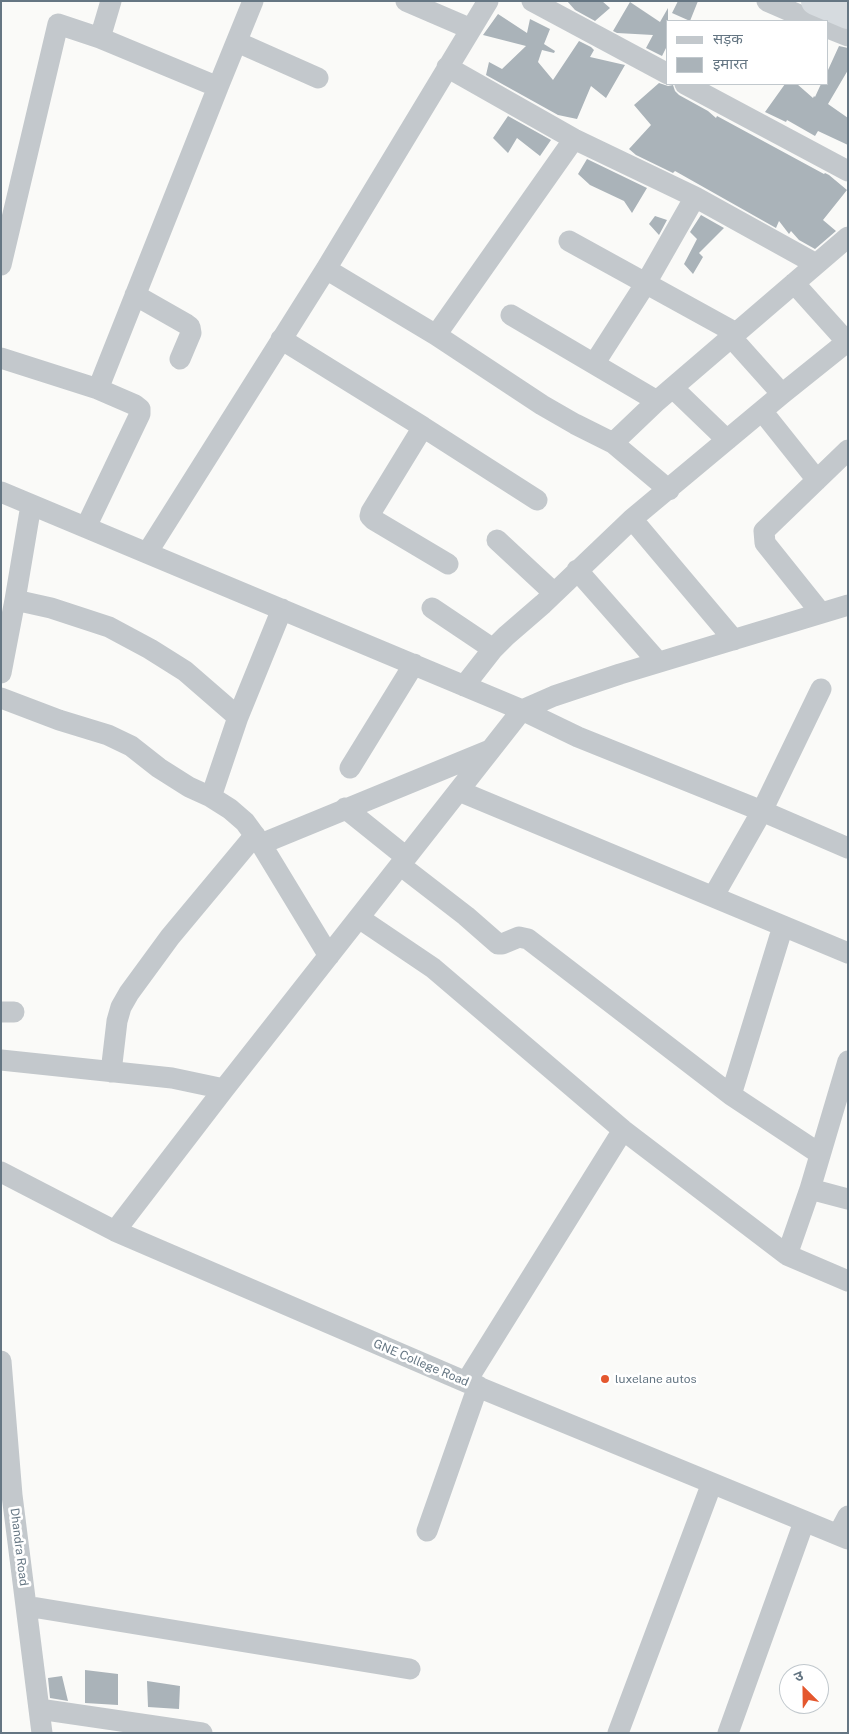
<!DOCTYPE html>
<html>
<head>
<meta charset="utf-8">
<style>
	body { margin:0 }
	#map { position:relative; width:849px; height:1734px; overflow:hidden; background:#fafaf8; font-family:"Public Sans","Noto Sans Devanagari",sans-serif }
	canvas { display:block }
	.frame { position:absolute; inset:0; border:2px solid #657683; pointer-events:none }
	.legend { position:absolute; left:666px; top:20px; width:162px; height:65px; box-sizing:border-box; background:#fff; border:1px solid #c1c8cd; margin:0; padding:6px 9px; list-style:none; font-size:15px; color:#657683 }
	.legend li { display:flex; align-items:center; gap:10px; height:25px }
	.legend b { width:25px; border:1px solid #c1c8cd }
	.north { position:absolute; left:779px; top:1664px; width:50px; height:50px; box-sizing:border-box; background:#fff; border:1px solid #c1c8cd; border-radius:50%; rotate:337deg; font-size:14px; font-weight:700; line-height:20px; text-align:center; color:#657683 }
	.north::after { content:''; display:block; margin:auto; width:18px; height:22px; background:#e4572e; clip-path:polygon(50% 0,100% 100%,50% 72%,0 100%) }
</style>
</head>
<body>
<div id="map">
<canvas width="849" height="1734"></canvas>
<div class="frame"></div>
<ul class="legend">
<li><b style="height:6px;background:#c3c8cc"></b>सड़क</li>
<li><b style="height:14px;background:#aab3b9"></b>इमारत</li>
</ul>
<div class="north">उ</div>
</div>
<script>
const c = document.querySelector('canvas').getContext('2d');
c.lineJoin = 'round';
function fill(path, color) { c.fillStyle = color; c.fill(path, 'evenodd'); }
const poly = rows => new Path2D(rows.map(r => 'M' + r).join(''));
function strokePath(path, color, width, dash) { c.strokeStyle = color; c.lineWidth = width; c.lineCap = dash ? 'butt' : 'round'; c.setLineDash(dash || []); c.stroke(path); }
function drawText(font, color, halo, rows, align = 'center') {
  c.font = font + ' "Public Sans",sans-serif'; c.lineWidth = 5; c.setLineDash([]); c.textBaseline = 'middle'; c.strokeStyle = halo; c.fillStyle = color; for (const [text, x, y, turn = 0] of rows) {
    c.save(); c.translate(x, y); c.rotate((+turn || 0) * Math.PI / 180); c.textAlign = isNaN(turn) ? turn : align; if (halo) c.strokeText(text, 0, 0); c.fillText(text, 0, 0); c.restore();
  }
}
const building = poly([
	[567,1,602,1,610,8,595,21,575,10],
	[678,1,698,1,690,21,672,13],
	[630,2,660,22,668,8,668,44,662,56,646,48,653,35,617,33,613,31],
	[498,14,527,33,530,19,550,29,544,44,555,51,554,53,542,50,538,62,553,80,579,41,591,47,594,50,590,57,625,65,606,98,591,86,577,119,558,115,486,75,489,62,502,69,526,46,483,35],
	[839,46,848,48,848,70,828,104,848,118,848,145,818,131,815,136,787,120,786,122,765,112,785,84,797,84,813,98,814,96,815,97,821,84,828,84,828,70],
	[659,83,668,86,673,85,675,91,679,95,708,111,716,118,717,116,824,174,825,173,829,175,847,190,823,220,836,231,815,249,799,240,791,231,789,234,779,221,776,228,675,171,673,173,636,155,629,149,651,125,634,105],
	[508,116,551,140,540,156,517,138,508,153,493,138],
	[587,159,647,188,632,213,624,201,590,185,578,174],
	[701,215,724,228,699,253,703,257,693,274,684,264,697,239,690,232],
	[655,216,667,220,659,235,649,224],
	[85,1670,118,1674,118,1705,85,1703],
	[62,1676,68,1701,50,1698,48,1678],
	[147,1681,180,1686,179,1709,148,1707]
]);
const minor = poly([
	[406,1,471,29],
	[532,1,668,74],
	[767,1,813,21],
	[828,28,848,36],
	[100,38,218,87,253,1],
	[237,42,318,78],
	[447,67,574,139,695,197,816,264],
	[685,84,848,171],
	[569,241,736,333],
	[1,265,58,24,100,38,111,1],
	[326,269,436,335,574,139],
	[794,283,847,342],
	[135,295,186,324,190,327,191,333,180,359],
	[511,315,657,401],
	[436,335,542,405,575,424,613,443],
	[731,337,782,394],
	[281,339,423,427],
	[1,358,98,389,135,405,140,409,140,414,86,527],
	[594,364,646,283,695,197],
	[673,388,727,440],
	[98,389,218,87],
	[762,411,817,480],
	[669,490,613,443,657,401,848,237],
	[1,492,522,710,578,737,762,811,848,848],
	[632,519,734,640],
	[497,540,554,593],
	[147,553,326,269,488,1],
	[448,564,374,520,370,516,371,512,423,427,537,500],
	[577,570,658,662],
	[15,600,31,505],
	[432,608,493,649],
	[282,609,238,717,211,797,230,809,245,822,261,844,329,956],
	[821,613,765,543,764,531,848,450],
	[1,673,15,600,51,608,109,627,150,649,185,671,238,717],
	[464,686,493,649,506,636,543,604,632,519,782,394,848,341],
	[1,698,59,720,108,735,131,746,159,768,189,787,211,797],
	[350,768,414,664],
	[459,791,848,953],
	[345,808,406,857],
	[261,844,490,750],
	[400,865,466,916,498,944,502,944,519,937,528,939,731,1095,820,1154],
	[713,897,762,811,821,689],
	[359,918,433,968,623,1130,787,1255,810,1189,848,1061],
	[1,1012,14,1012],
	[1,1060,172,1078,224,1089],
	[111,1072,117,1021,121,1007,129,993,170,937,255,835],
	[731,1095,783,926],
	[1,1172,115,1231,466,1382,848,1539],
	[810,1189,848,1199],
	[115,1231,224,1089,522,710,554,696,620,674,848,605],
	[787,1255,848,1281],
	[1,1361,12,1495,42,1733],
	[466,1382,623,1130],
	[427,1531,478,1386],
	[838,1535,848,1516],
	[26,1606,410,1669],
	[39,1709,202,1733],
	[618,1733,712,1483],
	[728,1733,804,1522]
]);
const highway = poly([
	[815,1,848,15]
]);
const markers = [
	[605,1379,5,"#e4572e"]
];
const streetNames = [
	["GNE College Road",421,1363,23],
	["Dhandra Road",19,1547,83]
];
const poiNames = [
	["luxelane autos",615,1379]
];
fill(building, '#aab3b9');
strokePath(minor, '#c3c8cc', 21);
strokePath(highway, '#d6dbdf', 28);
for (const [x, y, r, color] of markers) { const dot = new Path2D(); dot.arc(x, y, r, 0, 2 * Math.PI); c.fillStyle = color; c.fill(dot); strokePath(dot, '#fff', 2); }
drawText('12px', '#657683', '#fff', streetNames);
drawText('12px', '#657683', '#fff', poiNames, 'left');
</script>
</body>
</html>
